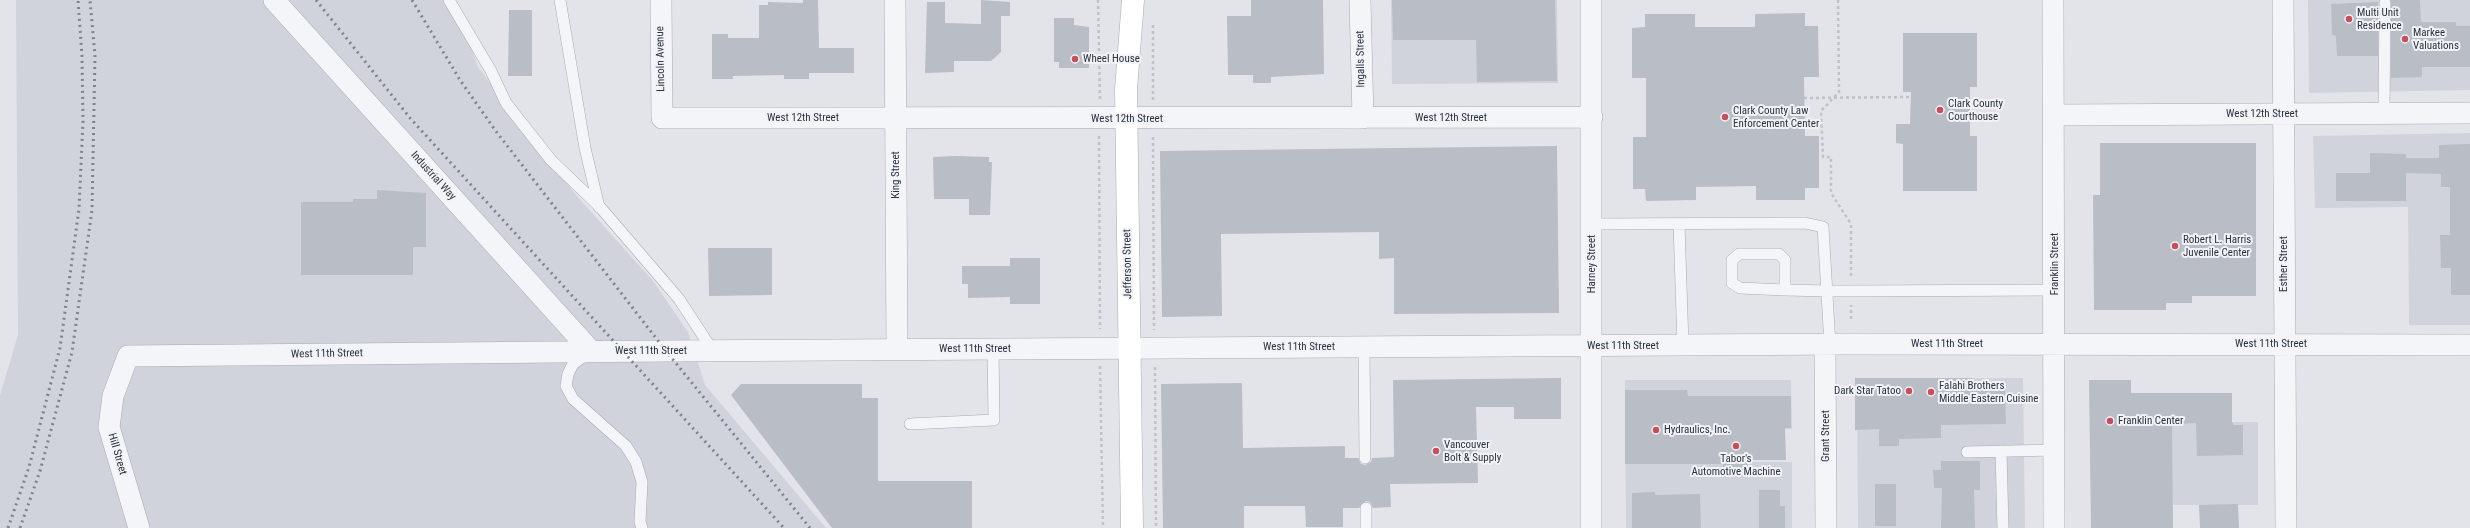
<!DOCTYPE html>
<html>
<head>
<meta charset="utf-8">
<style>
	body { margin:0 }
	canvas { display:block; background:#e2e4e9 }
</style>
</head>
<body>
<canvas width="2470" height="528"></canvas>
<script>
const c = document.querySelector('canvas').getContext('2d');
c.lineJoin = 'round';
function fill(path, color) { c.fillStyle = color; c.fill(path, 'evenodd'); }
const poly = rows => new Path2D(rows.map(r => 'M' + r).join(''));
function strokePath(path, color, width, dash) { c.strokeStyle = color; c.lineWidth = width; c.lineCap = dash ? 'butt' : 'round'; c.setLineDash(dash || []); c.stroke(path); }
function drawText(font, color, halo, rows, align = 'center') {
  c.font = font + ' "Roboto Condensed",sans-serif'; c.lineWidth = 4; c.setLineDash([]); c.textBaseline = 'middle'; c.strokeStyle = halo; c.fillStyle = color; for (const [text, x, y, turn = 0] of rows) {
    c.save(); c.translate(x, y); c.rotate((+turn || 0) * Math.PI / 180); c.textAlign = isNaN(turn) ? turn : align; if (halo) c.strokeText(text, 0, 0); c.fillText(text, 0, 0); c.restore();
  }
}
const built = poly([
	[16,0,455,0,478,67,576,195,653,281,688,332,705,385,826,528,0,528,0,395,18,335],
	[1391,0,1557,0,1558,83,1392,84],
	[2308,0,2470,0,2470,90,2309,93],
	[2470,133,2470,325,2409,325,2408,207,2315,208,2313,136],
	[2023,378,2025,528,1858,528,1857,379],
	[1625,380,1791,380,1792,429,1750,429,1750,462,1792,462,1792,528,1626,528],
	[2172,422,2258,422,2258,505,2172,505]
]);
const building = poly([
	[803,0,818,0,819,48,854,48,854,73,809,73,809,79,784,79,784,75,733,76,733,79,712,79,712,34,728,34,728,38,759,38,759,5,768,5,768,2,803,3],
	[981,0,1010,2,1010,16,1001,16,1001,52,991,61,954,61,954,72,925,73,927,2,945,2,945,23,981,24],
	[1251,0,1323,0,1324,74,1271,77,1271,83,1253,83,1253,75,1228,75,1227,16,1251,16],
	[1392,0,1555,0,1557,81,1477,82,1476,40,1393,40],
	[2391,0,2420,0,2421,22,2456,22,2456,26,2470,26,2470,67,2422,67,2422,77,2391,78],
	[2378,2,2378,56,2337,56,2336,36,2332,35,2331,4],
	[509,10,532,10,532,76,508,76],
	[1805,13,1805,26,1818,26,1819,77,1804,77,1805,136,1819,136,1819,188,1805,188,1805,200,1756,200,1756,186,1696,187,1696,200,1646,201,1645,189,1633,189,1633,137,1646,137,1646,78,1632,78,1632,28,1645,27,1645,14,1695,14,1695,27,1755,27,1755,14],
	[1054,18,1074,18,1074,25,1089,27,1089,68,1059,68,1059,62,1054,62],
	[1903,33,1977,33,1977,87,1970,87,1970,136,1977,136,1977,191,1903,191,1903,144,1896,143,1896,124,1910,124,1911,92,1903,92],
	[2100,143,2256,143,2256,296,2192,296,2192,303,2166,303,2166,310,2094,310,2093,195,2100,195],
	[2470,144,2470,295,2451,295,2451,268,2441,268,2440,235,2450,235,2450,187,2441,187,2441,174,2406,173,2406,201,2336,201,2336,173,2370,173,2370,153,2406,154,2406,158,2439,158,2439,145],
	[1557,146,1559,313,1394,314,1394,258,1379,259,1379,232,1221,234,1222,316,1162,317,1160,151],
	[956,156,989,157,989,162,992,162,990,215,969,215,969,199,934,199,933,157],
	[377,190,426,193,426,247,413,247,413,275,301,275,301,202,353,202,353,199,377,199],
	[708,248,772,248,772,295,709,296],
	[1010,258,1040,258,1040,304,1010,304,1010,297,968,298,968,284,962,284,962,266,1010,266],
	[1561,378,1561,419,1514,419,1514,407,1476,407,1478,483,1390,484,1391,507,1373,508,1370,502,1366,501,1359,508,1343,508,1343,527,1306,527,1305,506,1244,506,1244,528,1163,528,1161,384,1242,383,1243,448,1345,446,1345,458,1358,458,1361,464,1365,465,1371,462,1372,458,1394,457,1393,380],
	[1855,378,1972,378,1972,388,2005,388,2006,424,1941,425,1941,438,1899,439,1899,446,1879,446,1879,429,1855,430],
	[2089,380,2131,380,2131,393,2232,393,2232,422,2234,425,2243,425,2243,455,2197,456,2196,423,2172,424,2173,528,2091,528],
	[741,384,862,384,862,398,878,398,878,481,972,481,972,528,832,528,731,395],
	[1625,390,1687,390,1688,396,1791,396,1791,428,1785,428,1786,460,1748,460,1748,477,1723,477,1723,464,1625,464],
	[1941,461,1980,461,1980,490,1974,490,1975,528,1941,528,1942,488,1934,488,1933,470,1941,470],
	[1875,484,1896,484,1896,526,1875,526],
	[1759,490,1780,490,1780,506,1785,506,1785,528,1759,528],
	[1655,492,1655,495,1700,494,1701,528,1632,528,1632,493],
	[2238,504,2239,528,2200,528,2199,505]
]);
const path = poly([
	[1098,0,1100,99],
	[1838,0,1839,92,1821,111,1823,157,1831,157,1831,193,1851,224,1851,278],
	[1153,100,1153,23],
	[1099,136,1100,329],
	[1153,137,1154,330],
	[1851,319,1851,305],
	[1100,366,1103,528],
	[1155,367,1156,528]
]);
const lane = poly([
	[449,0,491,71,506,103,551,160,600,207,679,299,713,351],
	[560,0,585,148,599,207],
	[2384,114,2385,3],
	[1592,224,1805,223,1823,227,1830,345],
	[1679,224,1683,345],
	[1785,290,1785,260,1779,254,1739,254,1732,260,1732,283,1740,288,1785,290,1828,291,1851,291,2055,290],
	[1364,347,1365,458],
	[587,354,573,364,568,374,566,386,573,399,626,446,636,462,642,482,640,522,642,528],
	[910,424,994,420,993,349],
	[2001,451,2003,528],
	[1967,452,2055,450],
	[1366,508,1366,528]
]);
const street = poly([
	[274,0,591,351],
	[661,0,662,118,1592,117],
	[895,0,897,350],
	[1360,0,1363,118],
	[1591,0,1591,528],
	[2053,0,2054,528],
	[2283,0,2286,528],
	[2054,115,2470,113],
	[1825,345,1826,528],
	[139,528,109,427,113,396,128,356,666,351,1850,344,2470,345]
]);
const secondary = poly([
	[1132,528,1126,89,1133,0]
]);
const rail = poly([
	[316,0,410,118,784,528],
	[412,0,460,80,495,130,666,351,810,528],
	[8,528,29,467,60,348,79,209,83,121,82,56,78,0],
	[20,528,40,471,72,352,92,210,95,56,90,0]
]);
const pathBridge = poly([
	[1804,98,1911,97]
]);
const markers = [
	[2349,19,4,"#c74e5c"],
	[2405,39,4,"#c74e5c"],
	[1075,59,4,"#c74e5c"],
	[1940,110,4,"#c74e5c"],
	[1725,117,4,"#c74e5c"],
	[2175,246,4,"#c74e5c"],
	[1909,391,4,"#c74e5c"],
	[1931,392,4,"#c74e5c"],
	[2110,421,4,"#c74e5c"],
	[1656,430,4,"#c74e5c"],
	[1736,446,4,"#c74e5c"],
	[1436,451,4,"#c74e5c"]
];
const poiNames = [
	["Multi Unit",2357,13],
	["Residence",2357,26],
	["Markee",2413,33],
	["Valuations",2413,46],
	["Wheel House",1083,59],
	["Clark County",1948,104],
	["Courthouse",1948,117],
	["Clark County Law",1733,111],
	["Enforcement Center",1733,124],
	["Robert L. Harris",2183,240],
	["Juvenile Center",2183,253],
	["Falahi Brothers",1939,386],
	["Middle Eastern Cuisine",1939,399],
	["Dark Star Tatoo",1901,391,"right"],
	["Franklin Center",2118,421],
	["Hydraulics, Inc.",1664,430],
	["Vancouver",1444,445],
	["Bolt & Supply",1444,458],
	["Tabor's",1736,459,"center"],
	["Automotive Machine",1736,472,"center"]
];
const streetNames = [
	["Lincoln Avenue",661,59,-91],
	["Ingalls Street",1361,59,-91],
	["West 12th Street",2262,114],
	["West 12th Street",803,118],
	["West 12th Street",1451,118],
	["West 12th Street",1127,119],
	["King Street",896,175,-90],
	["Industrial Way",433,176,48],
	["Jefferson Street",1128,264,-91],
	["Harney Street",1592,264,-90],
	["Franklin Street",2055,264,-90],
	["Esther Street",2284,264,-90],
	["West 11th Street",1947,344],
	["West 11th Street",2271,344],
	["West 11th Street",1623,346],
	["West 11th Street",1299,347],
	["West 11th Street",975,349],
	["West 11th Street",651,351],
	["West 11th Street",327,354,-1],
	["Grant Street",1826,436,-90],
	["Hill Street",117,454,74]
];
fill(built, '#d0d3db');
fill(building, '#b9bdc6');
strokePath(lane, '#a7abb3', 12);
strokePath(street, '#a7abb3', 22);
strokePath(secondary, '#a7abb3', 23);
strokePath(path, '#c0c2c8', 2.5, [3, 3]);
strokePath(lane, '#f4f5f8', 11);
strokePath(street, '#f4f5f8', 21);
strokePath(secondary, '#fff', 22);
strokePath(rail, '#7c8492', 3, [2, 4]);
strokePath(pathBridge, '#c0c2c8', 2.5, [3, 3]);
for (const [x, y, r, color] of markers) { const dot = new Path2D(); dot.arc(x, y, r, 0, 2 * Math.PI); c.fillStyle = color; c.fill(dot); strokePath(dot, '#f1f3f7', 1.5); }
drawText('11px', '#2b3240', '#f1f3f7', poiNames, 'left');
drawText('11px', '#2b3240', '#f1f3f7', streetNames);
</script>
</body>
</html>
